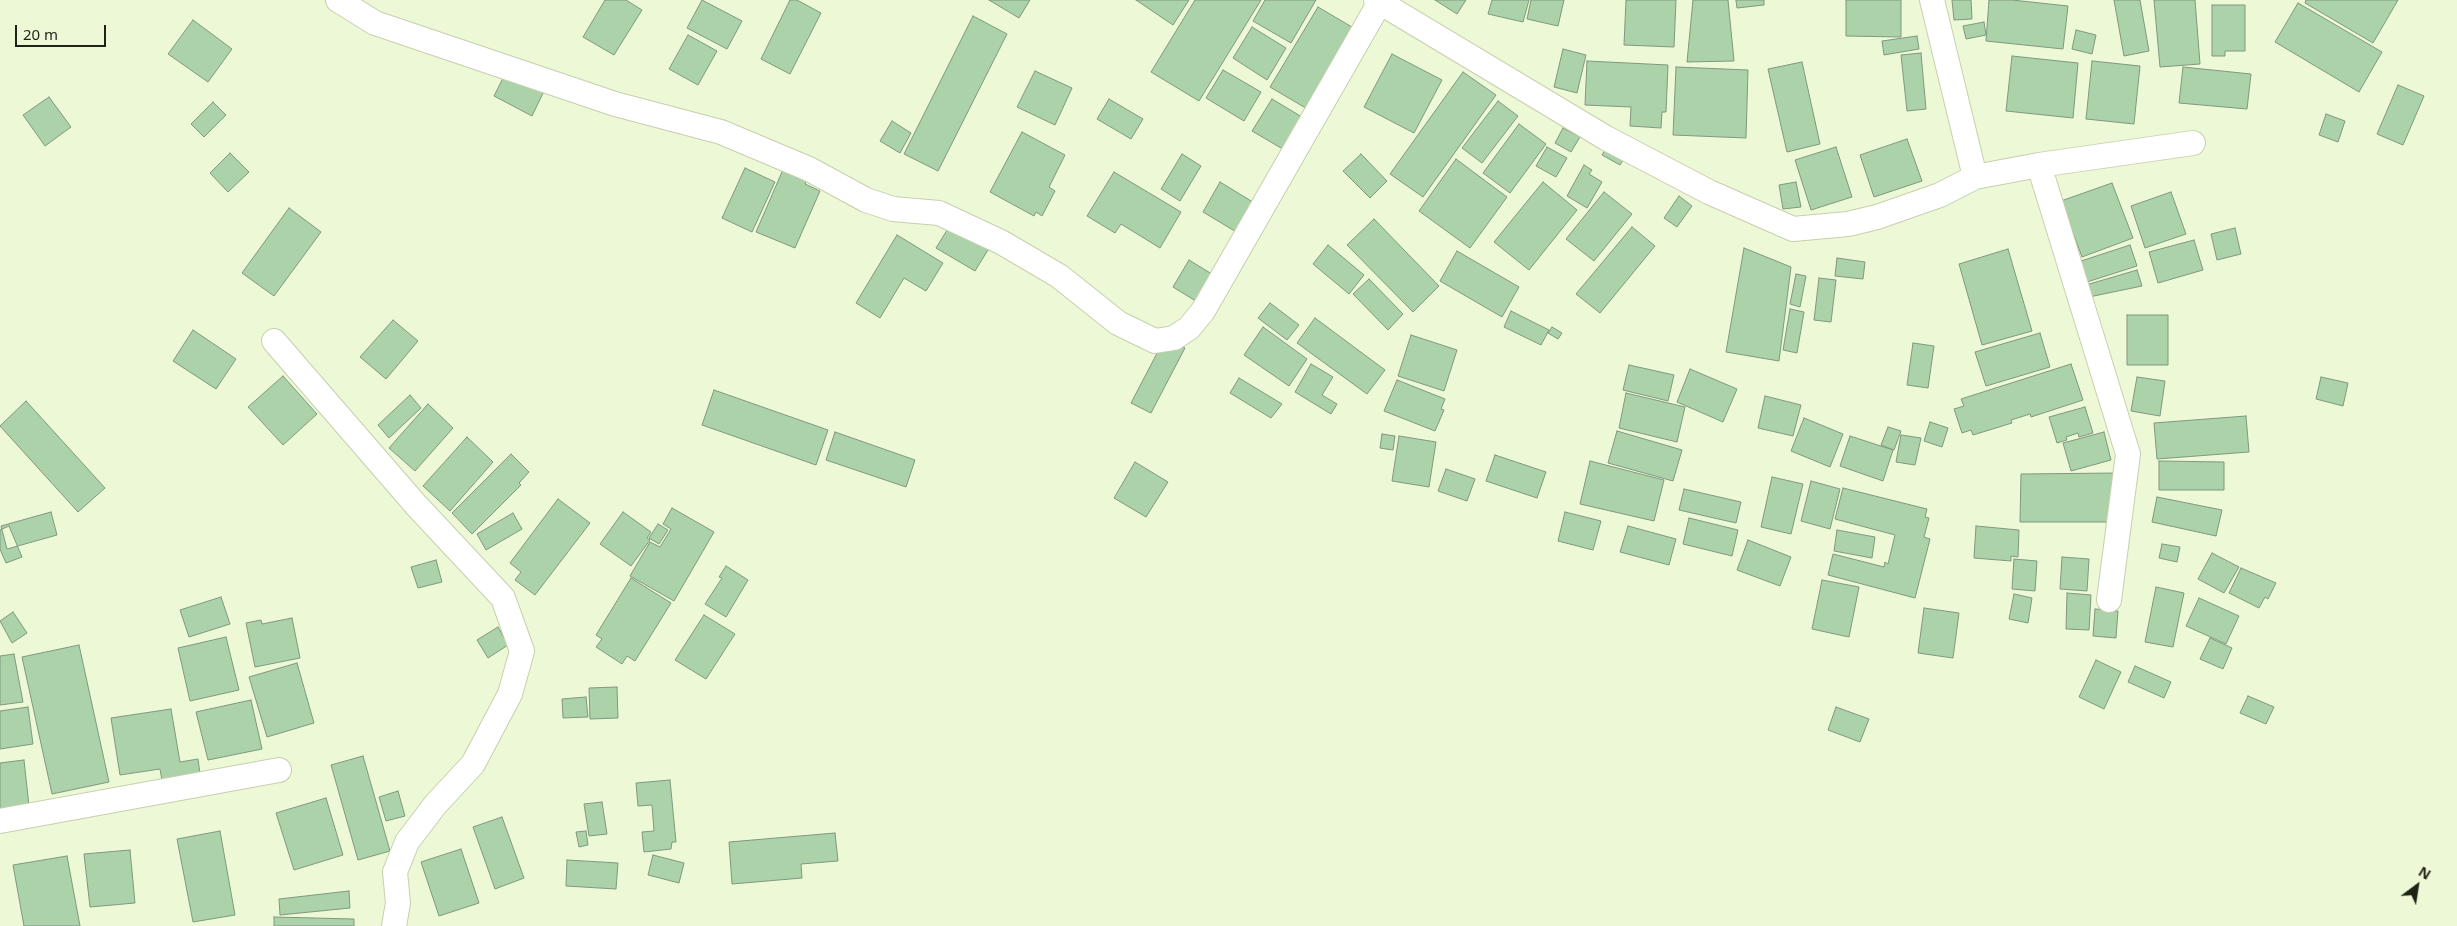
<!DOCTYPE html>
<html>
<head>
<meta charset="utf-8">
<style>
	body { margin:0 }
	#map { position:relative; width:2457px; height:926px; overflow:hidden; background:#edf8d6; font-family:"Noto Sans",sans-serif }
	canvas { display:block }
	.north { position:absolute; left:2392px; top:861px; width:50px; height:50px; -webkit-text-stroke:4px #edf8d6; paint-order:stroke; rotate:31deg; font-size:14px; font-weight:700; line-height:20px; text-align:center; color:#1f2316 }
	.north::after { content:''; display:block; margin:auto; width:18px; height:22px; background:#1f2316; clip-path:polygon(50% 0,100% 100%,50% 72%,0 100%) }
	.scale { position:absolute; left:15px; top:25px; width:91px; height:22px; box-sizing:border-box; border:2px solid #1f2316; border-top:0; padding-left:6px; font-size:15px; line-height:18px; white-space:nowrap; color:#1f2316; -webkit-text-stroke:4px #edf8d6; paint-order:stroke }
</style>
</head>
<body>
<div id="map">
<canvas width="2457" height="926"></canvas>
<div class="north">N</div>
<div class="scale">20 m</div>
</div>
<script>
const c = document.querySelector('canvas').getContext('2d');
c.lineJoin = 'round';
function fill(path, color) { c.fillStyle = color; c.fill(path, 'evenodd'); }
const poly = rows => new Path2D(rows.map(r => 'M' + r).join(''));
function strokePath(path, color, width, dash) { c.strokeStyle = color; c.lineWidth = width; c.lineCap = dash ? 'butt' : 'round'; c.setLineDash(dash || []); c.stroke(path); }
const building = poly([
	[605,0,626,0,642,10,614,55,583,37,605,0],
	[702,0,742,21,727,49,687,28,702,0],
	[790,0,797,0,821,13,790,74,761,59,790,0],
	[989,0,1030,0,1019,18,989,0],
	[1136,0,1189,0,1173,25,1136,0],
	[1195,0,1261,0,1199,101,1151,72,1195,0],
	[1265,0,1316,0,1291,43,1253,21,1265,0],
	[1435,0,1466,0,1457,14,1435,0],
	[1492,0,1529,0,1523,22,1488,14,1492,0],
	[1531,0,1564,0,1558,26,1527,19,1531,0],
	[1626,0,1676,0,1674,47,1624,45,1626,0],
	[1693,0,1728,0,1734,61,1687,62,1693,0],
	[1736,0,1764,0,1764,5,1737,8,1736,0],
	[1846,0,1901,0,1901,37,1846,36,1846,0],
	[1952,0,1971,0,1972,19,1954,20,1952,0],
	[1989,0,2012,0,2068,6,2063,49,1986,41,1989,0],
	[2114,0,2140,0,2149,51,2124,56,2114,0],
	[2154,0,2195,0,2200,64,2160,67,2154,0],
	[2306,0,2398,0,2373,43,2305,3,2306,0],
	[2298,3,2382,52,2359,92,2275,42,2298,3],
	[2212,5,2245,5,2245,51,2225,51,2225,56,2212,56,2212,5],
	[1318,7,1357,30,1309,110,1270,87,1318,7],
	[973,16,1007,34,938,171,904,154,973,16],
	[193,20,232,49,208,82,168,54,193,20],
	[1984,22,1986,35,1966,39,1963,26,1984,22],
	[1252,27,1286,48,1267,80,1233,58,1252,27],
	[2076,30,2096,35,2092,54,2072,49,2076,30],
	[688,35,717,51,698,85,669,69,688,35],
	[1917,36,1919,49,1884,55,1882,41,1917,36],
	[1563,49,1586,55,1577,93,1554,87,1563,49],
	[1921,53,1926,109,1907,111,1901,55,1921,53],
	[1392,54,1442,80,1414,133,1364,107,1392,54],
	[2012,56,2078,63,2073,118,2006,111,2012,56],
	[1587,61,1668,65,1666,112,1662,112,1661,128,1630,126,1631,107,1585,105,1587,61],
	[2092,61,2140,66,2134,124,2086,119,2092,61],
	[1802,62,1820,144,1787,152,1768,69,1802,62],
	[1676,67,1748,70,1746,138,1673,135,1676,67],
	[2183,67,2251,74,2247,109,2179,103,2183,67],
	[1223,70,1261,92,1244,121,1206,98,1223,70],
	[1035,71,1072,88,1055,125,1017,107,1035,71],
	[506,72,544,91,532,116,494,96,506,72],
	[1463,72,1496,95,1423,197,1390,174,1463,72],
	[2398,85,2424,96,2403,145,2377,134,2398,85],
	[49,97,71,127,45,146,23,115,49,97],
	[1109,99,1143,119,1131,139,1097,119,1109,99],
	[1272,99,1312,123,1293,155,1252,131,1272,99],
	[1498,101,1518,116,1482,163,1462,148,1498,101],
	[213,102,226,115,204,137,191,124,213,102],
	[2326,114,2345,121,2338,142,2319,135,2326,114],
	[892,121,911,133,900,153,880,141,892,121],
	[1519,124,1546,144,1510,193,1483,173,1519,124],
	[1563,128,1580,137,1571,152,1555,143,1563,128],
	[1022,132,1065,155,1049,187,1055,191,1042,216,1036,212,1034,216,990,192,1022,132],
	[1907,139,1922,181,1874,197,1860,155,1907,139],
	[1608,145,1626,155,1620,165,1602,155,1608,145],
	[1547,147,1567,158,1556,177,1536,166,1547,147],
	[1836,147,1852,197,1811,210,1795,160,1836,147],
	[230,153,249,172,228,192,210,173,230,153],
	[1182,154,1201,166,1180,201,1161,189,1182,154],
	[1361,154,1387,181,1370,198,1343,171,1361,154],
	[1456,159,1507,197,1470,248,1419,211,1456,159],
	[785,165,809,175,805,184,820,191,795,248,756,232,785,165],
	[1584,165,1592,170,1589,174,1602,182,1587,208,1567,196,1584,165],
	[745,168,775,182,752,232,722,218,745,168],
	[1114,172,1181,212,1160,248,1121,224,1115,233,1087,216,1114,172],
	[1220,182,1261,207,1243,236,1203,212,1220,182],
	[1543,182,1577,210,1529,270,1494,242,1543,182],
	[1796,182,1801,207,1783,209,1779,185,1796,182],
	[2112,183,2133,238,2082,257,2061,201,2112,183],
	[1604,192,1632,214,1594,261,1566,239,1604,192],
	[2171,192,2186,234,2145,248,2131,206,2171,192],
	[1679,196,1692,206,1677,227,1664,218,1679,196],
	[289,208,321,232,274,296,242,273,289,208],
	[1374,219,1439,286,1413,312,1347,245,1374,219],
	[952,222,991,245,975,271,936,248,952,222],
	[1632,227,1655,246,1600,313,1576,294,1632,227],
	[2235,228,2241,254,2217,260,2211,234,2235,228],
	[897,235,943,263,926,291,904,278,880,318,856,303,897,235],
	[2194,240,2203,270,2158,283,2149,252,2194,240],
	[1328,245,1364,275,1349,294,1313,264,1328,245],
	[2130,245,2137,266,2087,282,2081,261,2130,245],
	[1744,248,1791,267,1779,361,1726,352,1744,248],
	[2008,249,2032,331,1982,345,1959,264,2008,249],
	[1457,251,1519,287,1502,317,1440,281,1457,251],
	[1837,258,1865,262,1863,279,1835,276,1837,258],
	[1189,260,1215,276,1199,303,1173,287,1189,260],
	[2137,270,2142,286,2089,297,2086,285,2137,270],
	[1796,274,1806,276,1800,307,1790,304,1796,274],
	[1819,278,1836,280,1831,322,1814,320,1819,278],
	[1369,279,1403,314,1388,330,1353,294,1369,279],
	[1270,303,1299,325,1287,340,1258,318,1270,303],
	[1790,309,1804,312,1797,353,1783,350,1790,309],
	[1511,311,1549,330,1541,345,1504,327,1511,311],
	[2127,315,2168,315,2168,365,2127,365,2127,315],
	[1315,318,1385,370,1367,394,1297,343,1315,318],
	[393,320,418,341,386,379,360,357,393,320],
	[1263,327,1307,359,1289,386,1244,355,1263,327],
	[1552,327,1562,333,1558,339,1548,333,1552,327],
	[193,330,236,359,216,389,173,361,193,330],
	[2040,333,2050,367,1986,386,1975,352,2040,333],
	[1411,335,1457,350,1444,391,1398,376,1411,335],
	[1165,338,1185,348,1151,413,1131,403,1165,338],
	[1913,343,1934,346,1928,388,1907,385,1913,343],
	[1311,364,1333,377,1322,395,1337,404,1331,414,1295,392,1311,364],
	[2071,364,2083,400,2031,417,2030,414,2011,420,2012,423,1973,435,1971,430,1962,433,1954,409,1964,406,1961,399,2071,364],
	[1629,365,1674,375,1668,401,1623,390,1629,365],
	[1690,369,1737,389,1723,422,1677,402,1690,369],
	[283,376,317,414,283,445,248,407,283,376],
	[2137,377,2165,381,2160,416,2131,411,2137,377],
	[2321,377,2348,383,2343,406,2316,399,2321,377],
	[1239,378,1282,404,1271,418,1230,393,1239,378],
	[1397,380,1445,399,1441,409,1444,410,1435,431,1384,411,1397,380],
	[714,390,828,430,816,465,702,425,714,390],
	[1626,393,1685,407,1677,442,1619,428,1626,393],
	[410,395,421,408,389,438,378,425,410,395],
	[1765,396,1801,405,1793,436,1758,428,1765,396],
	[26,401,105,488,78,512,0,426,26,401],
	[428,404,453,428,415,471,389,448,428,404],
	[2085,407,2093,433,2079,437,2078,433,2066,437,2067,440,2057,443,2049,417,2085,407],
	[2246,416,2249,452,2157,459,2154,423,2246,416],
	[1804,418,1843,434,1830,467,1791,451,1804,418],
	[1930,422,1948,428,1942,447,1924,441,1930,422],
	[1888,427,1901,431,1894,450,1881,445,1888,427],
	[1617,431,1682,450,1673,481,1608,463,1617,431],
	[835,432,915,460,906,487,826,460,835,432],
	[2104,432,2111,460,2071,471,2063,443,2104,432],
	[1382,434,1395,436,1393,450,1380,448,1382,434],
	[1901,435,1921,438,1915,465,1896,462,1901,435],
	[1399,436,1436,442,1429,487,1392,481,1399,436],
	[1850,436,1893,450,1883,481,1840,466,1850,436],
	[467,437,493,462,450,511,423,486,467,437],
	[511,454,529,472,519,483,521,485,472,534,452,513,511,454],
	[1495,455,1546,472,1537,498,1486,481,1495,455],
	[1590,461,1664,480,1654,521,1580,504,1590,461],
	[2159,461,2224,462,2224,490,2159,490,2159,461],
	[1135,462,1168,482,1146,517,1114,498,1135,462],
	[1446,469,1475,479,1467,501,1438,491,1446,469],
	[2117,473,2117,522,2020,522,2021,474,2117,473],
	[1772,477,1803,484,1791,534,1761,527,1772,477],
	[1811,481,1840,489,1830,529,1801,521,1811,481],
	[1843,488,1927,509,1925,517,1929,518,1924,537,1930,539,1915,598,1828,575,1833,554,1884,567,1885,562,1888,564,1895,535,1835,519,1843,488],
	[1684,489,1741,502,1736,523,1679,510,1684,489],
	[2157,497,2222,510,2216,536,2152,522,2157,497],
	[558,499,590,523,535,595,515,580,521,572,510,563,558,499],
	[672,508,714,532,674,601,630,576,650,542,660,547,671,529,663,524,672,508],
	[51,512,57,535,7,549,1,526,51,512],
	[623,512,651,532,647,538,650,540,631,566,600,544,623,512],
	[1565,512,1601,521,1593,550,1558,541,1565,512],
	[513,513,522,529,486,550,477,534,513,513],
	[1689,518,1738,530,1732,556,1683,544,1689,518],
	[658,524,668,530,659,544,649,538,658,524],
	[9,526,22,557,6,563,0,549,0,530,9,526],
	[1628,526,1676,539,1669,565,1620,552,1628,526],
	[1976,526,2019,530,2018,557,2011,556,2011,561,1974,558,1976,526],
	[1837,530,1875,537,1872,558,1834,551,1837,530],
	[1748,540,1791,557,1780,586,1737,570,1748,540],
	[2162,544,2180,547,2177,562,2159,558,2162,544],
	[2212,553,2239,567,2224,593,2198,579,2212,553],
	[2062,557,2089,559,2087,591,2060,589,2062,557],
	[2014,559,2037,561,2035,591,2012,589,2014,559],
	[436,560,442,582,418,588,411,567,436,560],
	[726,566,748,580,726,617,705,604,722,578,719,577,726,566],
	[2241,568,2276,583,2268,599,2265,597,2259,608,2229,593,2241,568],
	[631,578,671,603,635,661,627,656,622,664,596,647,602,639,596,635,631,578],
	[1822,580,1859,587,1849,637,1812,629,1822,580],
	[2156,587,2184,593,2173,647,2145,642,2156,587],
	[2067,593,2091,595,2089,630,2066,629,2067,593],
	[2014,594,2032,598,2028,623,2009,619,2014,594],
	[221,597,230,624,189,637,180,610,221,597],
	[2199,598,2239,616,2226,644,2186,626,2199,598],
	[1924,608,1959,613,1953,658,1918,653,1924,608],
	[2095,609,2118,611,2116,638,2093,636,2095,609],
	[13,612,27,633,12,643,0,621,13,612],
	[704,615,735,634,706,679,675,660,704,615],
	[292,618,300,658,255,667,246,623,261,620,262,624,292,618],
	[498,627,508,645,488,658,477,640,498,627],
	[226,637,239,690,190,701,178,648,226,637],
	[2210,638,2232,648,2223,669,2200,659,2210,638],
	[79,645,109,782,52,794,22,657,79,645],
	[14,654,23,702,0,705,0,656,14,654],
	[2096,660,2121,672,2104,709,2079,697,2096,660],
	[297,663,314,723,267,737,249,677,297,663],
	[2135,666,2171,682,2164,698,2128,682,2135,666],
	[617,687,618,718,590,719,589,688,617,687],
	[2248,696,2274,707,2266,724,2240,713,2248,696],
	[586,697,588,717,563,718,562,699,586,697],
	[251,700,262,749,208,760,196,712,251,700],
	[28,707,33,744,0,749,0,711,28,707],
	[1836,707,1869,719,1860,742,1828,730,1836,707],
	[171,709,180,762,198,759,201,781,163,786,160,769,120,775,111,718,171,709],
	[363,756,390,851,358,860,331,765,363,756],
	[24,760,29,806,0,810,0,763,24,760],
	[670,780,676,842,672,842,671,849,644,852,642,832,654,831,652,805,638,806,636,783,670,780],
	[398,791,405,816,386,821,379,797,398,791],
	[326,798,343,855,294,870,276,813,326,798],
	[602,802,607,834,589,836,584,804,602,802],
	[502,817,524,878,495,889,473,827,502,817],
	[220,831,235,915,193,922,177,839,220,831],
	[586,831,588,845,579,847,576,832,586,831],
	[835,833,838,861,801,864,802,878,732,884,729,842,835,833],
	[461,849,479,903,439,916,421,862,461,849],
	[130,850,135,903,90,907,84,854,130,850],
	[653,855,684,863,679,883,648,875,653,855],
	[67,856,80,926,24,926,13,865,67,856],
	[567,860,618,863,616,889,566,886,567,860],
	[349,891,350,908,280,915,279,899,349,891],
	[274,917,354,919,354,926,274,926,274,917]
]);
const minor = poly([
	[338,0,375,23,615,104,721,132,809,169,866,200,893,209,939,213,1001,242,1059,276,1118,323,1155,341,1174,338,1189,328,1203,311,1380,2],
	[1376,0,1606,138,1709,192,1793,229,1848,224,1877,217,1940,195,1975,177,2039,165,2193,143],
	[1932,0,1975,177],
	[2039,165,2128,454,2109,600],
	[274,341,416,505,503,598,522,651,510,694,473,764,435,805,407,842,395,872,398,903,394,926],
	[0,821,279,770]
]);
fill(building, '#abd2a9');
strokePath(building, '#80987f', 1);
strokePath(minor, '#c6d0af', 26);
strokePath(minor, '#fff', 24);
</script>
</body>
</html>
